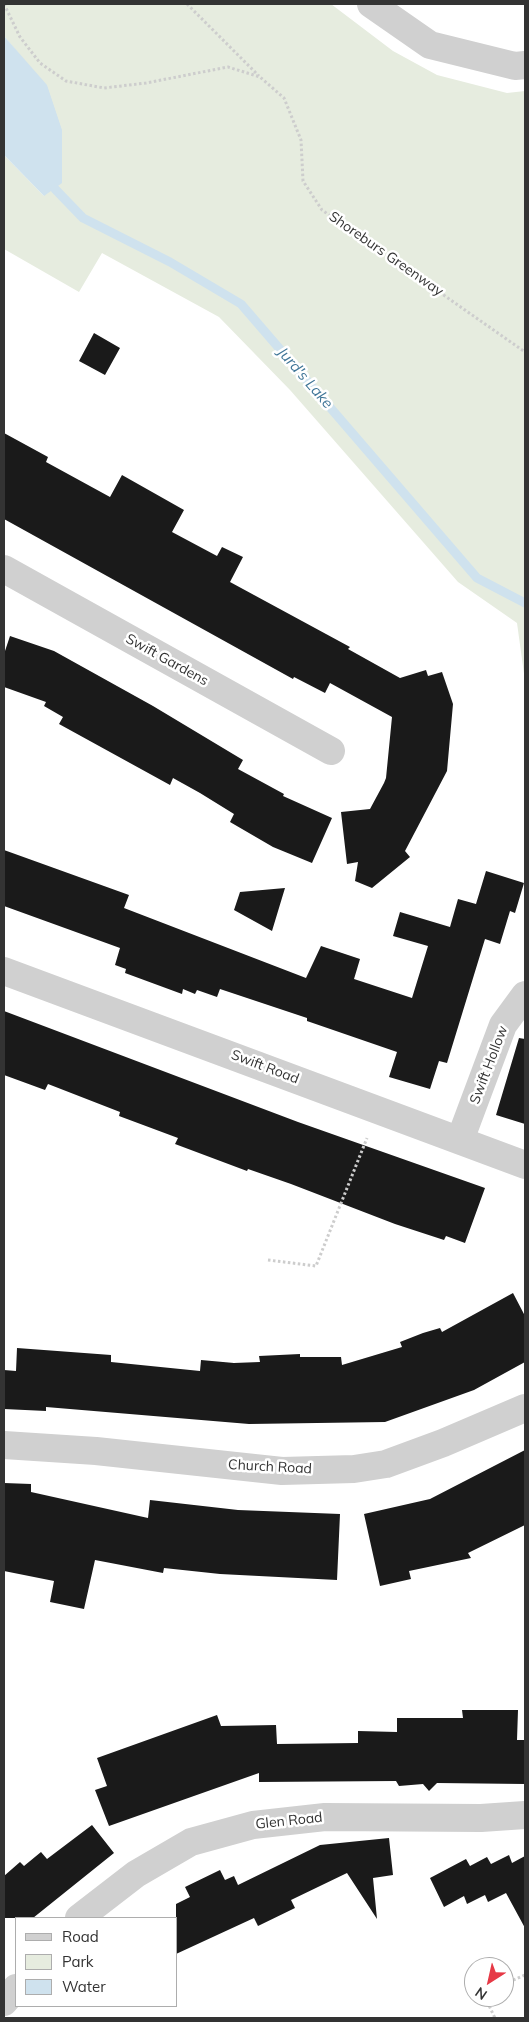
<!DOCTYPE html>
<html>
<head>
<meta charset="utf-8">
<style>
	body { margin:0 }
	#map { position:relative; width:529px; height:2022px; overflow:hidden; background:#fff; font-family:Mulish,sans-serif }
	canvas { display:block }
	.frame { position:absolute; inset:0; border:5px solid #333; pointer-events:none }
	.legend { position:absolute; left:15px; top:1917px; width:162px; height:90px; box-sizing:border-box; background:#fff; border:1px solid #adadad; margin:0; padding:6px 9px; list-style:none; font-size:15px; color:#333 }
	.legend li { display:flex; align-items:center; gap:10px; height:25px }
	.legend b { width:25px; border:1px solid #adadad }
	.north { position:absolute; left:464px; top:1957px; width:50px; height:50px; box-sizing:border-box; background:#fff; border:1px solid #adadad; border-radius:50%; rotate:215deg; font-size:14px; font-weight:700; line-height:20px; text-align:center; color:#333 }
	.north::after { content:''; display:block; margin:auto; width:18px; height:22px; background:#e63946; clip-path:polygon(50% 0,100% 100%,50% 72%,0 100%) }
</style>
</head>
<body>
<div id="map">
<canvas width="529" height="2022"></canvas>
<div class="frame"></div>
<ul class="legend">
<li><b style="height:6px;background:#d0d0d0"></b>Road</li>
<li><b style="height:14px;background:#e6ecdf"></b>Park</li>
<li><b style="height:14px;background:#cfe2ee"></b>Water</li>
</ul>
<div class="north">N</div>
</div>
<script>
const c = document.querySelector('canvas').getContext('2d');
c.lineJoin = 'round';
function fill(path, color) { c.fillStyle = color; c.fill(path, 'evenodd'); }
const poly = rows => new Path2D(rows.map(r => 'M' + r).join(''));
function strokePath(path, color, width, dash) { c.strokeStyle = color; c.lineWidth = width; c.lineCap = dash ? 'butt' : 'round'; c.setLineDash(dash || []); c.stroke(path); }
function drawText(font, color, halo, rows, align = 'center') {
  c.font = font + ' Mulish,sans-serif'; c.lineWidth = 5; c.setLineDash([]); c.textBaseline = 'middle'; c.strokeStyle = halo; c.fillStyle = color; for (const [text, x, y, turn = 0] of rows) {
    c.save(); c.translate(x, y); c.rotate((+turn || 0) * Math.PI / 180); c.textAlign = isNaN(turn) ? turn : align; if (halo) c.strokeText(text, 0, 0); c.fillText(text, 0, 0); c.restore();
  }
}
const green = poly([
	[4,4,331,4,393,51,437,75,507,93,525,91,525,681,517,623,458,582,290,390,219,317,102,253,79,292,4,249,4,155,44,196,18,53,4,36]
]);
const water = poly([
	[4,36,47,85,62,130,62,183,44,196,4,155]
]);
const stream = poly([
	[55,189,83,218,170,262,241,304,477,578,525,603]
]);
const building = poly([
	[94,333,120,348,105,375,79,361],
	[4,433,48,457,46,462,110,497,122,475,184,510,172,532,217,556,222,547,243,557,230,582,350,647,348,649,400,678,426,670,428,676,442,672,453,704,447,771,405,851,410,857,372,888,355,881,358,862,347,864,341,812,370,809,384,783,386,778,392,717,330,683,325,693,294,677,293,679,4,519],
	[10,636,54,651,153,706,243,760,238,769,284,794,283,796,332,818,312,863,273,847,230,822,234,814,200,793,173,778,170,785,59,724,63,717,44,706,46,702,4,687,4,654],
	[4,850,129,895,124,908,306,978,321,946,360,959,354,979,412,998,428,946,393,936,400,912,450,927,458,899,476,904,486,871,524,883,515,913,510,911,500,944,485,939,447,1063,439,1061,430,1089,389,1077,397,1052,307,1021,307,1018,220,989,217,997,197,990,195,994,183,989,182,994,125,973,126,969,115,965,120,948,4,906],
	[285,888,272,931,234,910,240,892],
	[4,1011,298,1122,485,1188,465,1243,446,1236,444,1240,395,1224,291,1184,248,1169,247,1171,175,1144,178,1138,119,1116,120,1112,48,1084,45,1090,4,1075],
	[519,1038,525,1039,525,1124,496,1115],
	[513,1293,525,1316,525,1362,474,1390,385,1422,249,1424,46,1407,46,1411,4,1409,4,1370,16,1371,17,1348,111,1355,111,1362,200,1371,201,1360,234,1363,260,1362,259,1356,300,1354,300,1357,341,1357,342,1365,402,1347,400,1342,423,1333,440,1328,442,1332],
	[525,1450,525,1525,468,1553,471,1558,409,1571,411,1579,380,1586,364,1514,430,1499],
	[4,1483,31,1484,31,1492,148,1518,150,1500,238,1510,340,1514,337,1580,220,1574,164,1568,163,1573,95,1560,84,1609,50,1602,54,1581,4,1571],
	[462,1710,518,1710,517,1740,525,1740,525,1784,437,1783,429,1791,423,1784,399,1786,396,1781,259,1782,259,1773,109,1826,95,1790,107,1786,97,1758,217,1715,221,1726,276,1725,277,1744,358,1743,358,1731,397,1732,397,1718,463,1718],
	[92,1825,114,1853,33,1918,4,1918,4,1876,20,1862,24,1866,41,1852,47,1859],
	[389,1838,393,1875,373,1878,377,1919,347,1873,291,1900,295,1908,258,1926,254,1918,176,1954,176,1904,190,1897,185,1887,220,1870,225,1880,234,1876,238,1885,320,1845],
	[509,1855,512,1863,525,1856,525,1928,506,1893,488,1902,485,1895,467,1904,464,1896,444,1907,430,1878,466,1859,470,1866,487,1857,491,1864]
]);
const path = poly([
	[4,4,20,37,40,63,66,81,104,88,146,83,228,67,260,77,284,98,301,140,303,181,322,210,525,352],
	[187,4,259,76],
	[268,1260,316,1266,367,1138],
	[504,1984,525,1975],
	[485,1997,495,2018]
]);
const minor = poly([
	[371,4,430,45,515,66,525,65],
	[4,569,331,751],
	[4,971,525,1165],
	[460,1140,503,1025,525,995],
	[4,1445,96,1451,282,1471,354,1469,386,1464,443,1443,525,1408],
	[79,1918,136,1874,191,1842,253,1825,325,1817,481,1818,525,1815],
	[4,2002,16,1988]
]);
const streetNames = [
	["Shoreburs Greenway",386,254,35],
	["Swift Gardens",167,660,29],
	["Swift Hollow",489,1065,-69],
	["Swift Road",265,1067,21],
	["Church Road",270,1467,3],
	["Glen Road",289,1821,-6]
];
const waterNames = [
	["Jurd's Lake",305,378,49]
];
fill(green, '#e6ecdf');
fill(water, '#cfe2ee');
strokePath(stream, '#cfe2ee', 9);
fill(building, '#1a1a1a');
strokePath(path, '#cdcdcd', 3, [2.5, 2.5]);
strokePath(minor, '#d0d0d0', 28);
drawText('14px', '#333', '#fff', streetNames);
drawText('italic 15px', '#3f7597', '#fff', waterNames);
</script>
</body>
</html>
